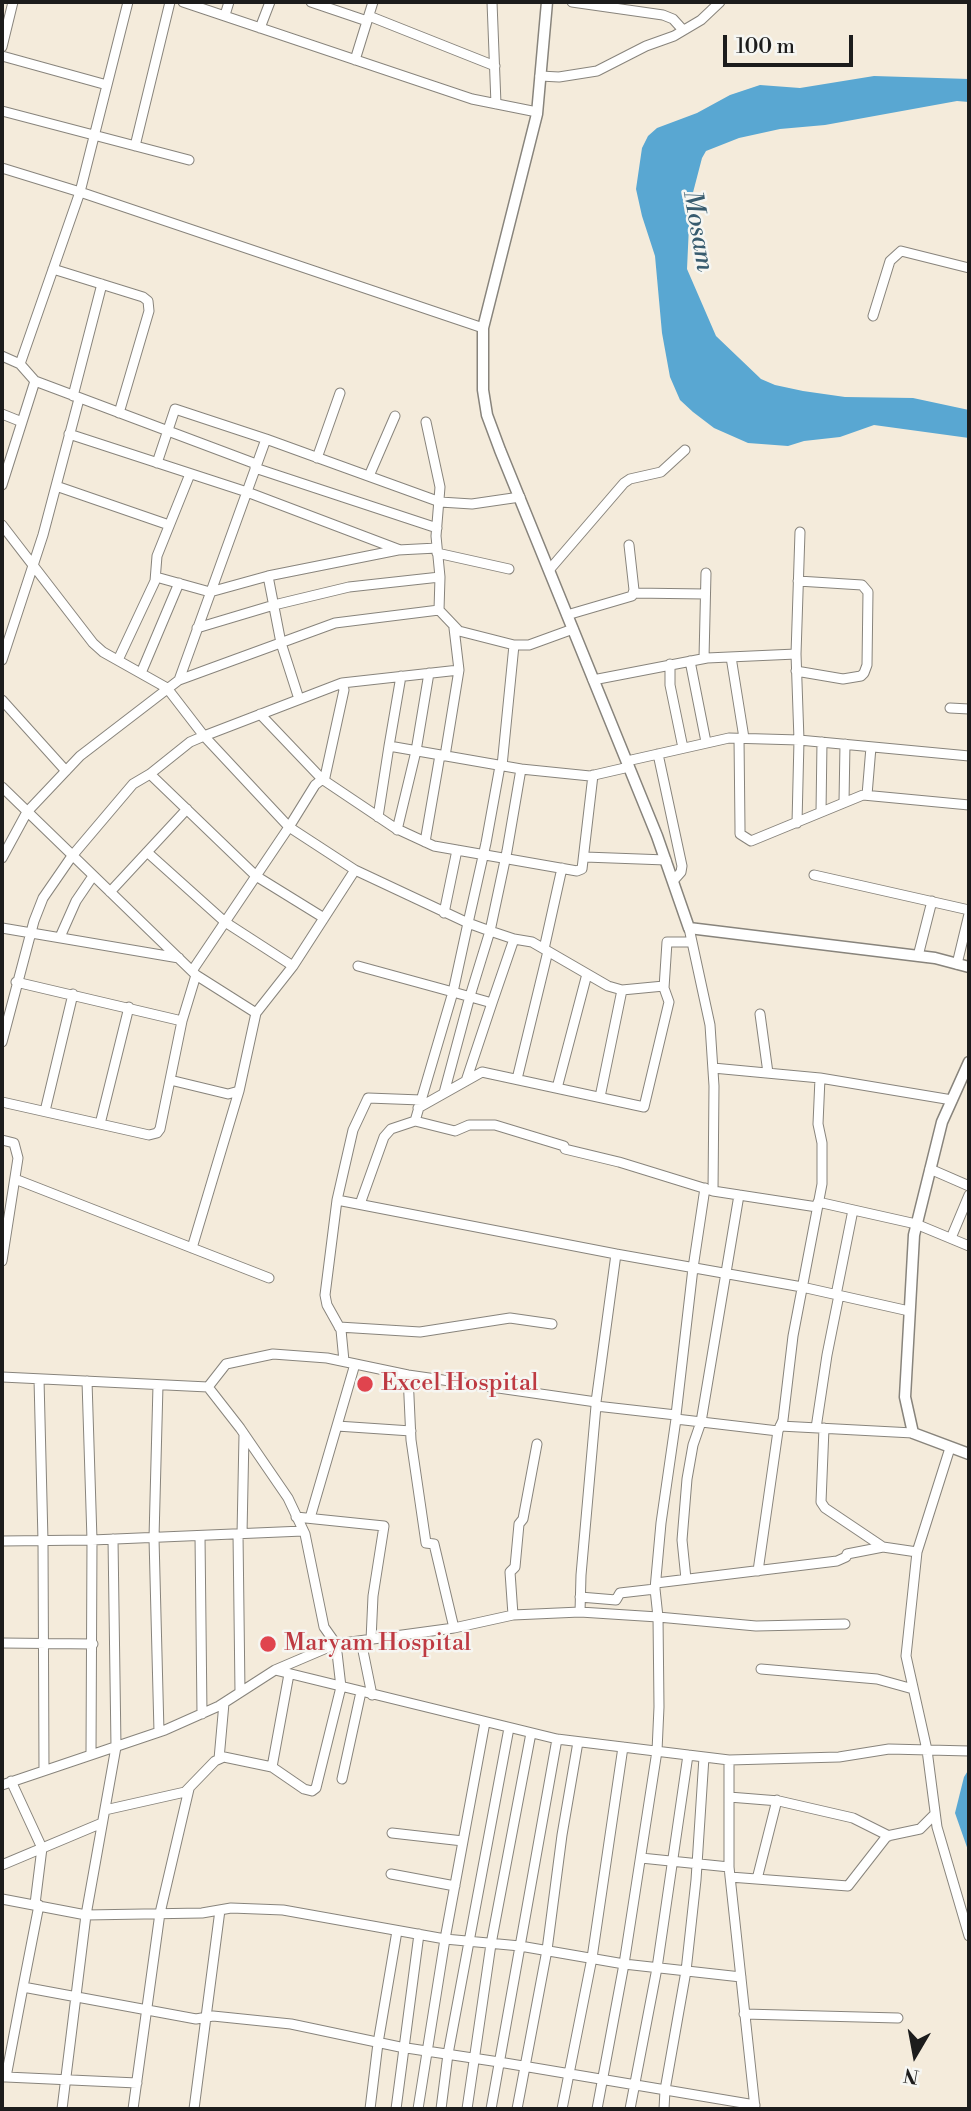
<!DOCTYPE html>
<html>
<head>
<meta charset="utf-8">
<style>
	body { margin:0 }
	#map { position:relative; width:971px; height:2111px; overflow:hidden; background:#f4ebdb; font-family:"Libre Bodoni",serif }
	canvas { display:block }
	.frame { position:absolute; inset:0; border:4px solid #1c1c1c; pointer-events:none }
	.north { position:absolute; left:880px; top:2020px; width:70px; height:70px; -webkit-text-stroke:5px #f6f6f2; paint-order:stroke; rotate:190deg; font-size:19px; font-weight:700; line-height:28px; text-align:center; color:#1c1c1c }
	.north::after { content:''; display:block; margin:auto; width:24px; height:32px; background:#1c1c1c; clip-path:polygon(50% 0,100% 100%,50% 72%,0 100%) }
	.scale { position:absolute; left:723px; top:35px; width:130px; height:32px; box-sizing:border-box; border:4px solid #1c1c1c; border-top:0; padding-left:9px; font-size:21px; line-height:24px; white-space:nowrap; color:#1c1c1c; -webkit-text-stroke:5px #f6f6f2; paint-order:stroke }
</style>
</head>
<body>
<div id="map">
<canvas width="971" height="2111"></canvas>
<div class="frame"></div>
<div class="north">N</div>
<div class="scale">100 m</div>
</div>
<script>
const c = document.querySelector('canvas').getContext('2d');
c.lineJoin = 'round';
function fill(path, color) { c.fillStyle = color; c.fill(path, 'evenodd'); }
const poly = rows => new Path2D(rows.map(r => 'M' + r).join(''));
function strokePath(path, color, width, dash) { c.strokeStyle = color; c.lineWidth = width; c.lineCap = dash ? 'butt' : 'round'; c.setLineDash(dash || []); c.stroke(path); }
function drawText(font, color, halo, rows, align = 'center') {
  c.font = font + ' "Libre Bodoni",serif'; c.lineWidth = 5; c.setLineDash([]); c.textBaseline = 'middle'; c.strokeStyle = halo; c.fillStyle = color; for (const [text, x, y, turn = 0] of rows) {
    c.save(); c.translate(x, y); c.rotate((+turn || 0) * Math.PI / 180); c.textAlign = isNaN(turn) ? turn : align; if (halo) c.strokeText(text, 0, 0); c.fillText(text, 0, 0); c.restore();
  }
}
const water = poly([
	[874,76,969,79,969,102,957,101,825,125,780,129,739,138,706,151,702,158,690,204,687,269,716,336,761,379,775,385,803,391,845,397,913,398,969,410,969,438,874,425,840,437,804,441,788,446,748,443,714,428,693,412,680,400,670,377,662,333,655,256,642,216,636,189,642,148,648,136,657,128,697,113,730,95,760,85,800,88],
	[969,1769,969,1853,955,1813,964,1777]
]);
const minor = poly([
	[183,2,472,99,537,112],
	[311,2,367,21],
	[492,2,496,104],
	[572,2,663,15,673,19,683,30],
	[225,15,229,2],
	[369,16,495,66],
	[260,28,270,2],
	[2,47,13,2],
	[2,56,107,85],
	[355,60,373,2],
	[540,76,559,77,597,71,646,46,674,36,701,20,720,2],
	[2,111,189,160],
	[135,146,170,2],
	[2,168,80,192,483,328],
	[53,269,143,297,148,301,149,311,119,413],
	[873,316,890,261,901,251,969,268],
	[2,356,20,364,35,381,2,485],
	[20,364,80,192,128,2],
	[35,381,256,464],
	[73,396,102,284],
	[2,414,22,422],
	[426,422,440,487,436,536,440,577,439,610,459,631,514,645,529,645,573,629],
	[69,434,247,492,400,550],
	[317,458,340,393],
	[157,463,175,409,266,439,440,502,472,504,520,497],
	[255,468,437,528],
	[369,476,395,416],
	[56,486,169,525],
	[2,525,93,643,103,652,167,688,204,736,190,742,150,774,256,876,324,918],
	[437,553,509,569],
	[550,569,624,483,630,479,661,472,685,450],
	[268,576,281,643,299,699],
	[156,577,210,592,268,576,398,550,437,548],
	[633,593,705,594],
	[567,615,632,596,634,590,629,545],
	[197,628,274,605,349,587,440,577],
	[731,657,744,738],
	[704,658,706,573],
	[2,660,43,535,79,399],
	[118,660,155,581,157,556,190,474],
	[690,661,706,742],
	[670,664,670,685,683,748],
	[796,671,843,679,861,676,864,673,867,665,868,592,862,585,798,581],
	[141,673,179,583],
	[179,680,266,439],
	[593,680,707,658,796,654],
	[342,683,459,670,454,628],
	[2,700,66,771],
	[950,708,969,709],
	[260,714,322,779,395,828,434,846,577,871,582,869,593,775],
	[739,738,740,828,740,834,751,841,863,795,969,805],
	[389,746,401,676],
	[658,754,682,866,681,872,673,881],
	[445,756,459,670],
	[627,761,729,738,799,740,969,756],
	[502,766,514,645],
	[521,769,590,776,629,767],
	[2,787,196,975,256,1013,293,966,355,870,289,827,204,736,342,683,344,690,325,777,315,785,289,827,192,971],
	[867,795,871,747],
	[844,802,845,744],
	[821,812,822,742],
	[797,823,799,740,796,654,800,532],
	[397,830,416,751,429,673],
	[425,842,440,755],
	[147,852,225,922,293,966],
	[585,857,666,860],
	[2,858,27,812,80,756,179,680,335,623,439,610],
	[355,870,468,923,453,992,492,1003,514,939,490,931,507,851,521,769,389,746,378,817],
	[814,875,969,910],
	[110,892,187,809],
	[444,913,457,850],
	[2,928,179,958],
	[689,928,710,1025,714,1086,713,1191,817,1207],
	[60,937,76,901,93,876],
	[514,939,532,942,608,986,622,990,664,986],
	[544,949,562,868],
	[918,956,932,901],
	[957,964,969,914],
	[358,966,453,992,415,1121,455,1131,469,1125,495,1125,564,1146,565,1149,619,1162,713,1191],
	[16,982,182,1021],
	[760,1014,768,1073],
	[2,1042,34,921,43,898,72,856,133,784,150,774],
	[713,1068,820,1078],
	[517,1079,548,951],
	[170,1080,228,1094,239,1091,256,1013],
	[466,1081,492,1003],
	[557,1088,587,974],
	[444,1093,470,996,490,931,468,923,486,843,500,766],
	[600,1097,622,990],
	[421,1100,368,1098,353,1130,337,1200,616,1254],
	[2,1102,149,1135,157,1133,160,1129,182,1021,196,975],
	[418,1108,482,1072,644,1107,669,1002,664,988,667,942,692,942],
	[45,1111,73,994],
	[100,1124,129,1007],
	[2,1140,14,1143,18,1158,2,1261],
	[930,1169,969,1186],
	[15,1179,269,1278],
	[337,1200,325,1295,327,1305,341,1330,344,1361],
	[818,1202,916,1224,969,1246],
	[360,1204,384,1137,391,1129,415,1121],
	[951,1238,969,1195],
	[192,1248,239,1091],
	[836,1295,853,1210],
	[339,1327,420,1332,510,1318,552,1324],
	[408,1375,411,1440,426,1543,434,1544,454,1628],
	[2,1377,208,1387,240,1428,288,1498,305,1534,324,1627,336,1644,454,1628,513,1615,580,1612,658,1617,659,1707,657,1751,624,1964,597,2109],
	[39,1379,43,1541,44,1770],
	[87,1381,92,1540,91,1754],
	[158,1385,154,1538,159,1732],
	[208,1387,226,1364,273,1354,327,1358,408,1375,596,1402,596,1406,676,1415,676,1419,778,1431],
	[596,1402,616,1254,802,1287,909,1311],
	[676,1415,693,1268,705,1188],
	[676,1419,661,1523,655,1589,658,1617,756,1626,845,1624],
	[337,1426,411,1431],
	[780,1426,913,1433],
	[816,1428,827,1355,839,1295],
	[824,1428,821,1502,825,1508,883,1547],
	[950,1448,917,1552,906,1656,927,1750,937,1827,969,1936],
	[296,1517,384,1526,373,1596,371,1640],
	[310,1518,355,1364],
	[238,1534,240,1692],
	[242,1534,244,1435],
	[200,1536,202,1714],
	[2,1541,92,1540,303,1531],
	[758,1571,778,1431,783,1420,793,1336,822,1184,822,1143,818,1124,820,1078,952,1100],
	[686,1579,682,1540,687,1479,693,1445,701,1422,739,1195],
	[656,1583,837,1561,846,1557,847,1554,883,1547,917,1552],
	[580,1597,616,1600,620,1593,655,1589],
	[580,1612,581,1575,596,1406],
	[513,1615,510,1572,515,1567,519,1524,523,1519,537,1444],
	[361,1641,372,1695],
	[2,1643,93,1644],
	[761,1669,877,1679,913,1689],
	[275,1670,557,1739,729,1760,839,1757,889,1749,969,1751],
	[219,1759,224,1703],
	[729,1760,729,1867,755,2108],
	[272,1767,289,1674],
	[342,1779,361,1692],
	[11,1781,42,1848,35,1904],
	[2,1785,165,1730,219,1706,275,1670,336,1644,341,1687,316,1788,312,1791,304,1789,272,1767,224,1757,215,1761,185,1792,105,1810],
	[729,1797,779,1801,853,1818,889,1836],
	[392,1833,463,1841],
	[641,1858,729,1867],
	[2,1865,102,1823],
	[391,1874,455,1886],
	[730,1877,848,1886,887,1836,920,1829,935,1814],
	[757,1879,777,1800],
	[2,1899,86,1915,202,1913,231,1908,283,1910,445,1939,520,1946,624,1964,741,1977],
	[39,1905,23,1987,196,2019,213,2016,291,2024,400,2047,499,2062,755,2105],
	[744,2014,898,2018],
	[2,2077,6,2077,23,1987],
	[6,2077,137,2083],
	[62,2109,86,1915,116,1747,113,1539],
	[133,2109,160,1913,189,1789],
	[194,2109,220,1910],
	[370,2109,378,2043,397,1931],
	[396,2109,419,1934],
	[418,2109,445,1939,485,1722],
	[441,2109,448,2054,509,1728],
	[467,2109,491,1944,531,1733],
	[491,2109,557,1739],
	[517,2109,547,1950,562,1835,578,1742],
	[562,2109,592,1958,623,1747],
	[630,2109,657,1968,688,1755],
	[664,2109,665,2090,686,1971,696,1880,704,1757]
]);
const tertiary = poly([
	[547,2,537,114,483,328,483,390,487,415,500,450,657,836,689,928,935,958,969,967],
	[969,1062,942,1122,914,1235,905,1397,913,1433,969,1454]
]);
const markers = [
	[365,1384,9,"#e0444e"],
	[268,1644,9,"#e0444e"]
];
const healthNames = [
	["Excel Hospital",381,1384],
	["Maryam Hospital",284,1644]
];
const waterNames = [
	["Mosam",697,231,80]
];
fill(water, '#59a7d2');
strokePath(minor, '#88847c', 11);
strokePath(tertiary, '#88847c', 13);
strokePath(minor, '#fff', 9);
strokePath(tertiary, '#fff', 10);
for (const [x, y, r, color] of markers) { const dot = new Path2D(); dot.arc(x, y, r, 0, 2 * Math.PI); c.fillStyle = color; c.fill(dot); strokePath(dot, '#f6f6f2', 2.5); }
drawText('24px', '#be3a42', '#f6f6f2', healthNames, 'left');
drawText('italic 26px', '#375b6e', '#f6f6f2', waterNames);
</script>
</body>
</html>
